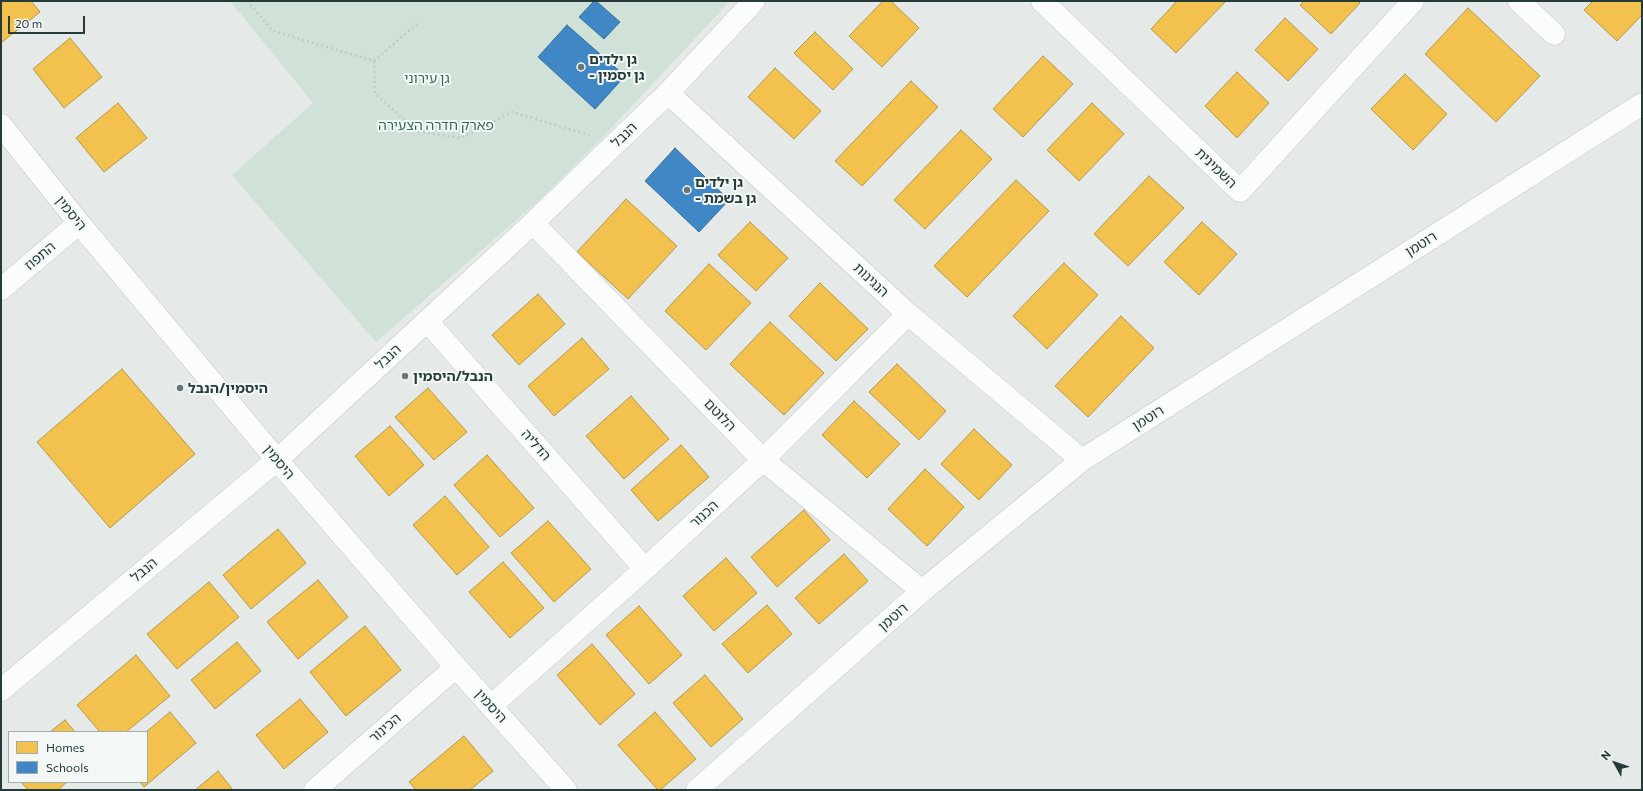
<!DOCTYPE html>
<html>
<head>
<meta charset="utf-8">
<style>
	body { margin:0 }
	#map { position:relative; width:1643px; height:791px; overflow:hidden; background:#e5e9e8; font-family:Commissioner,sans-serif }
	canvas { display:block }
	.frame { position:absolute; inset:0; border:2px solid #253b39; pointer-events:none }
	.legend { position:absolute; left:8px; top:731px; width:140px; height:52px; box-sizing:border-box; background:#f3f8f7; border:1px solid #a1acab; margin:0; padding:5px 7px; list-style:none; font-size:12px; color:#253b39 }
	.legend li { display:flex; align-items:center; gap:8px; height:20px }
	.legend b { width:20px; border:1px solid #a1acab }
	.north { position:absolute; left:1595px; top:743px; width:40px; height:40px; -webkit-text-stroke:3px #f3f8f7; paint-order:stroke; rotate:310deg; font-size:11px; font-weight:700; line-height:16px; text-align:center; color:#253b39 }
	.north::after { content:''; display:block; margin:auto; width:14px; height:18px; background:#253b39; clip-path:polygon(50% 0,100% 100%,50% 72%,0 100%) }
	.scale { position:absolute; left:8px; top:16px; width:77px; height:18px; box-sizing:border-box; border:2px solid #253b39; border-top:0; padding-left:5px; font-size:12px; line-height:14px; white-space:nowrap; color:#253b39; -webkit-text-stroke:3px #f3f8f7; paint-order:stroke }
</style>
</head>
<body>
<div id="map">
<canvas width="1643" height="791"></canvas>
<div class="frame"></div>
<ul class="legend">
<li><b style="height:11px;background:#f2c14e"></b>Homes</li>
<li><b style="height:11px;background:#3f88c5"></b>Schools</li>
</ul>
<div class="north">N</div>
<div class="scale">20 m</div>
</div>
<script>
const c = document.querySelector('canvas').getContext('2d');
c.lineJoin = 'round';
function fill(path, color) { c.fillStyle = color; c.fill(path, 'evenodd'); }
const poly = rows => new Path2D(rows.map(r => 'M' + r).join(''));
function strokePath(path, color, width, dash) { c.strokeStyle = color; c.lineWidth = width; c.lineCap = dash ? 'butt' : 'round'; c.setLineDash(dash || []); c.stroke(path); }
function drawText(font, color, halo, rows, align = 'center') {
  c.font = font + ' Commissioner,"Noto Sans Hebrew",sans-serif'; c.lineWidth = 4; c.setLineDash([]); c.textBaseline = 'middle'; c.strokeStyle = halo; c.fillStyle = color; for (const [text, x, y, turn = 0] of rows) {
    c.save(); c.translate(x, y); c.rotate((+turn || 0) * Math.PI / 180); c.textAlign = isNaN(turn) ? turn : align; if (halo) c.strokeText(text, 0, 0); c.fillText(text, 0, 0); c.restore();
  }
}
const green = poly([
	[230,1,730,1,601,139,537,202,376,342,232,175,313,103]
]);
const homes = poly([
	[1,1,31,1,40,12,1,43,1,1],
	[883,1,891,1,919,28,882,67,849,36,883,1],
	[1177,1,1226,1,1176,53,1151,29,1177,1],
	[1304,1,1358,1,1360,3,1331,34,1300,5,1304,1],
	[1593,1,1642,1,1642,15,1617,41,1584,10,1593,1],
	[1468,8,1540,76,1496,122,1425,54,1468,8],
	[1285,18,1318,49,1288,81,1255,50,1285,18],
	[815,32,853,69,833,90,794,53,815,32],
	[70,38,102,77,64,108,33,69,70,38],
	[1043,56,1073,84,1023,137,993,109,1043,56],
	[775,68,821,111,794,139,748,97,775,68],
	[1237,72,1269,103,1237,138,1205,106,1237,72],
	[1405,74,1447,114,1413,150,1371,109,1405,74],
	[911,81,938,107,862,186,835,161,911,81],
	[118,103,147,138,104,172,76,138,118,103],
	[1092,103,1124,134,1079,181,1047,150,1092,103],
	[961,130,992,159,925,229,894,200,961,130],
	[1149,176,1184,208,1128,266,1094,234,1149,176],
	[1016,180,1049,211,967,297,934,266,1016,180],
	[626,199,677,246,628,299,577,252,626,199],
	[750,222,788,258,756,291,718,255,750,222],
	[1202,222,1237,254,1199,295,1164,262,1202,222],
	[1064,263,1098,295,1047,349,1013,316,1064,263],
	[709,264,751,303,706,350,665,311,709,264],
	[820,283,868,329,836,361,789,316,820,283],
	[538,294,565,324,519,365,492,335,538,294],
	[1121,316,1154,348,1088,417,1055,386,1121,316],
	[770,322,824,373,784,415,730,364,770,322],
	[582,338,609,369,554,416,528,386,582,338],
	[897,364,946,411,919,440,869,392,897,364],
	[122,369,195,454,110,528,37,442,122,369],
	[428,388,467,432,434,460,395,417,428,388],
	[631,396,669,439,624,479,586,436,631,396],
	[854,401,900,444,867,478,822,435,854,401],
	[390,426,424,465,389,496,355,456,390,426],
	[974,429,1012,465,979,500,941,464,974,429],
	[681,445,709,477,658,521,631,490,681,445],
	[487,455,534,508,500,537,454,485,487,455],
	[925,469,964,507,927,546,888,509,925,469],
	[445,496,489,547,457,575,413,525,445,496],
	[804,510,830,540,777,587,751,557,804,510],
	[548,521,591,569,554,602,511,553,548,521],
	[278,529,306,563,251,609,223,575,278,529],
	[844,554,868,581,819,624,795,598,844,554],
	[726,558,757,593,714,631,683,596,726,558],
	[503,562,544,608,510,638,469,592,503,562],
	[318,580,348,617,298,659,267,622,318,580],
	[209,582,239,617,177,669,147,634,209,582],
	[767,605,792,634,748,673,722,644,767,605],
	[639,606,682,655,649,684,606,635,639,606],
	[365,626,401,670,346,716,310,672,365,626],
	[237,642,261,671,215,709,191,680,237,642],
	[592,644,635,694,600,725,557,675,592,644],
	[136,655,170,696,126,732,100,732,77,705,136,655],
	[705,675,743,719,711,747,673,703,705,675],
	[300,699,328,732,284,769,256,735,300,699],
	[170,712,196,743,144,787,140,782,147,782,147,732,146,732,170,712],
	[655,712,696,759,660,790,658,790,618,745,655,712],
	[65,720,75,732,50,732,65,720],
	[464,736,493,771,470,790,416,790,409,782,464,736],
	[218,771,233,790,195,790,218,771],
	[21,782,67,782,58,790,28,790,21,782]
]);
const schools = poly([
	[594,1,596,1,620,22,604,39,579,17,594,1],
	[567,25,625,76,595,109,538,57,567,25],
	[675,148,729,200,699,232,645,181,675,148]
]);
const path = poly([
	[247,1,273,31,374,61,375,93,416,131,461,138,512,112,589,135],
	[374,61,419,22]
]);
const minor = poly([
	[1042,1,1240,191,1413,1],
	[1519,1,1554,34],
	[668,93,908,314,1082,460],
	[1,125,79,223,277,460,456,667,566,790],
	[533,223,763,460,922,591],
	[1,289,79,223],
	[427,321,645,569],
	[1,690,277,460,533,223,616,143,668,93,754,1],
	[491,706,645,569,763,460,908,314],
	[315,790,456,667],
	[697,790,922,591,1082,460,1642,104]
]);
const markers = [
	[581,67,4,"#687876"],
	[687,190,4,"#687876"],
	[405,376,4,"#687876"],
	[180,388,4,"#687876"]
];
const poiNames = [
	["גן ילדים",589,59],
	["- גן יסמין",589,75],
	["גן ילדים",695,182],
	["- גן בשמת",695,198],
	["הנבל/היסמין",413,376],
	["היסמין/הנבל",188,388]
];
const parkNames = [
	["גן עירוני",427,78],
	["פארק חדרה הצעירה",436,125]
];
const streetNames = [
	["הנבל",624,135,-44],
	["השמינית",1216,168,44],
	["היסמין",71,213,51],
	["רוטמן",1421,244,-32],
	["התפוז",40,256,-40],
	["הנגינות",871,280,43],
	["הנבל",388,357,-43],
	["הלוטם",720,415,46],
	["רוטמן",1148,418,-32],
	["הדליה",536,445,49],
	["היסמין",279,462,50],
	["הכנור",704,514,-43],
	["הנבל",144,570,-40],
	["רוטמן",893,617,-41],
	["היסמין",491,706,48],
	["הכינור",385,728,-41]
];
fill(green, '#d0e1d8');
fill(homes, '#f2c14e');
strokePath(homes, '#b49948', 1);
fill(schools, '#3f88c5');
strokePath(schools, '#37719b', 1);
strokePath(minor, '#c2c6c5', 23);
strokePath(path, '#c2c9c8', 2.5, [2, 3]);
strokePath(minor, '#fbfcfc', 22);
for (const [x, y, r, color] of markers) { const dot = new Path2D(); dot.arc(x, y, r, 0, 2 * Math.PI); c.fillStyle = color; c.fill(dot); strokePath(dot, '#f3f8f7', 1.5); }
drawText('bold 14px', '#253b39', '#f3f8f7', poiNames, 'left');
drawText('14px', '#336e55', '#f3f8f7', parkNames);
drawText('14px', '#253b39', '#f3f8f7', streetNames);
</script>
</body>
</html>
